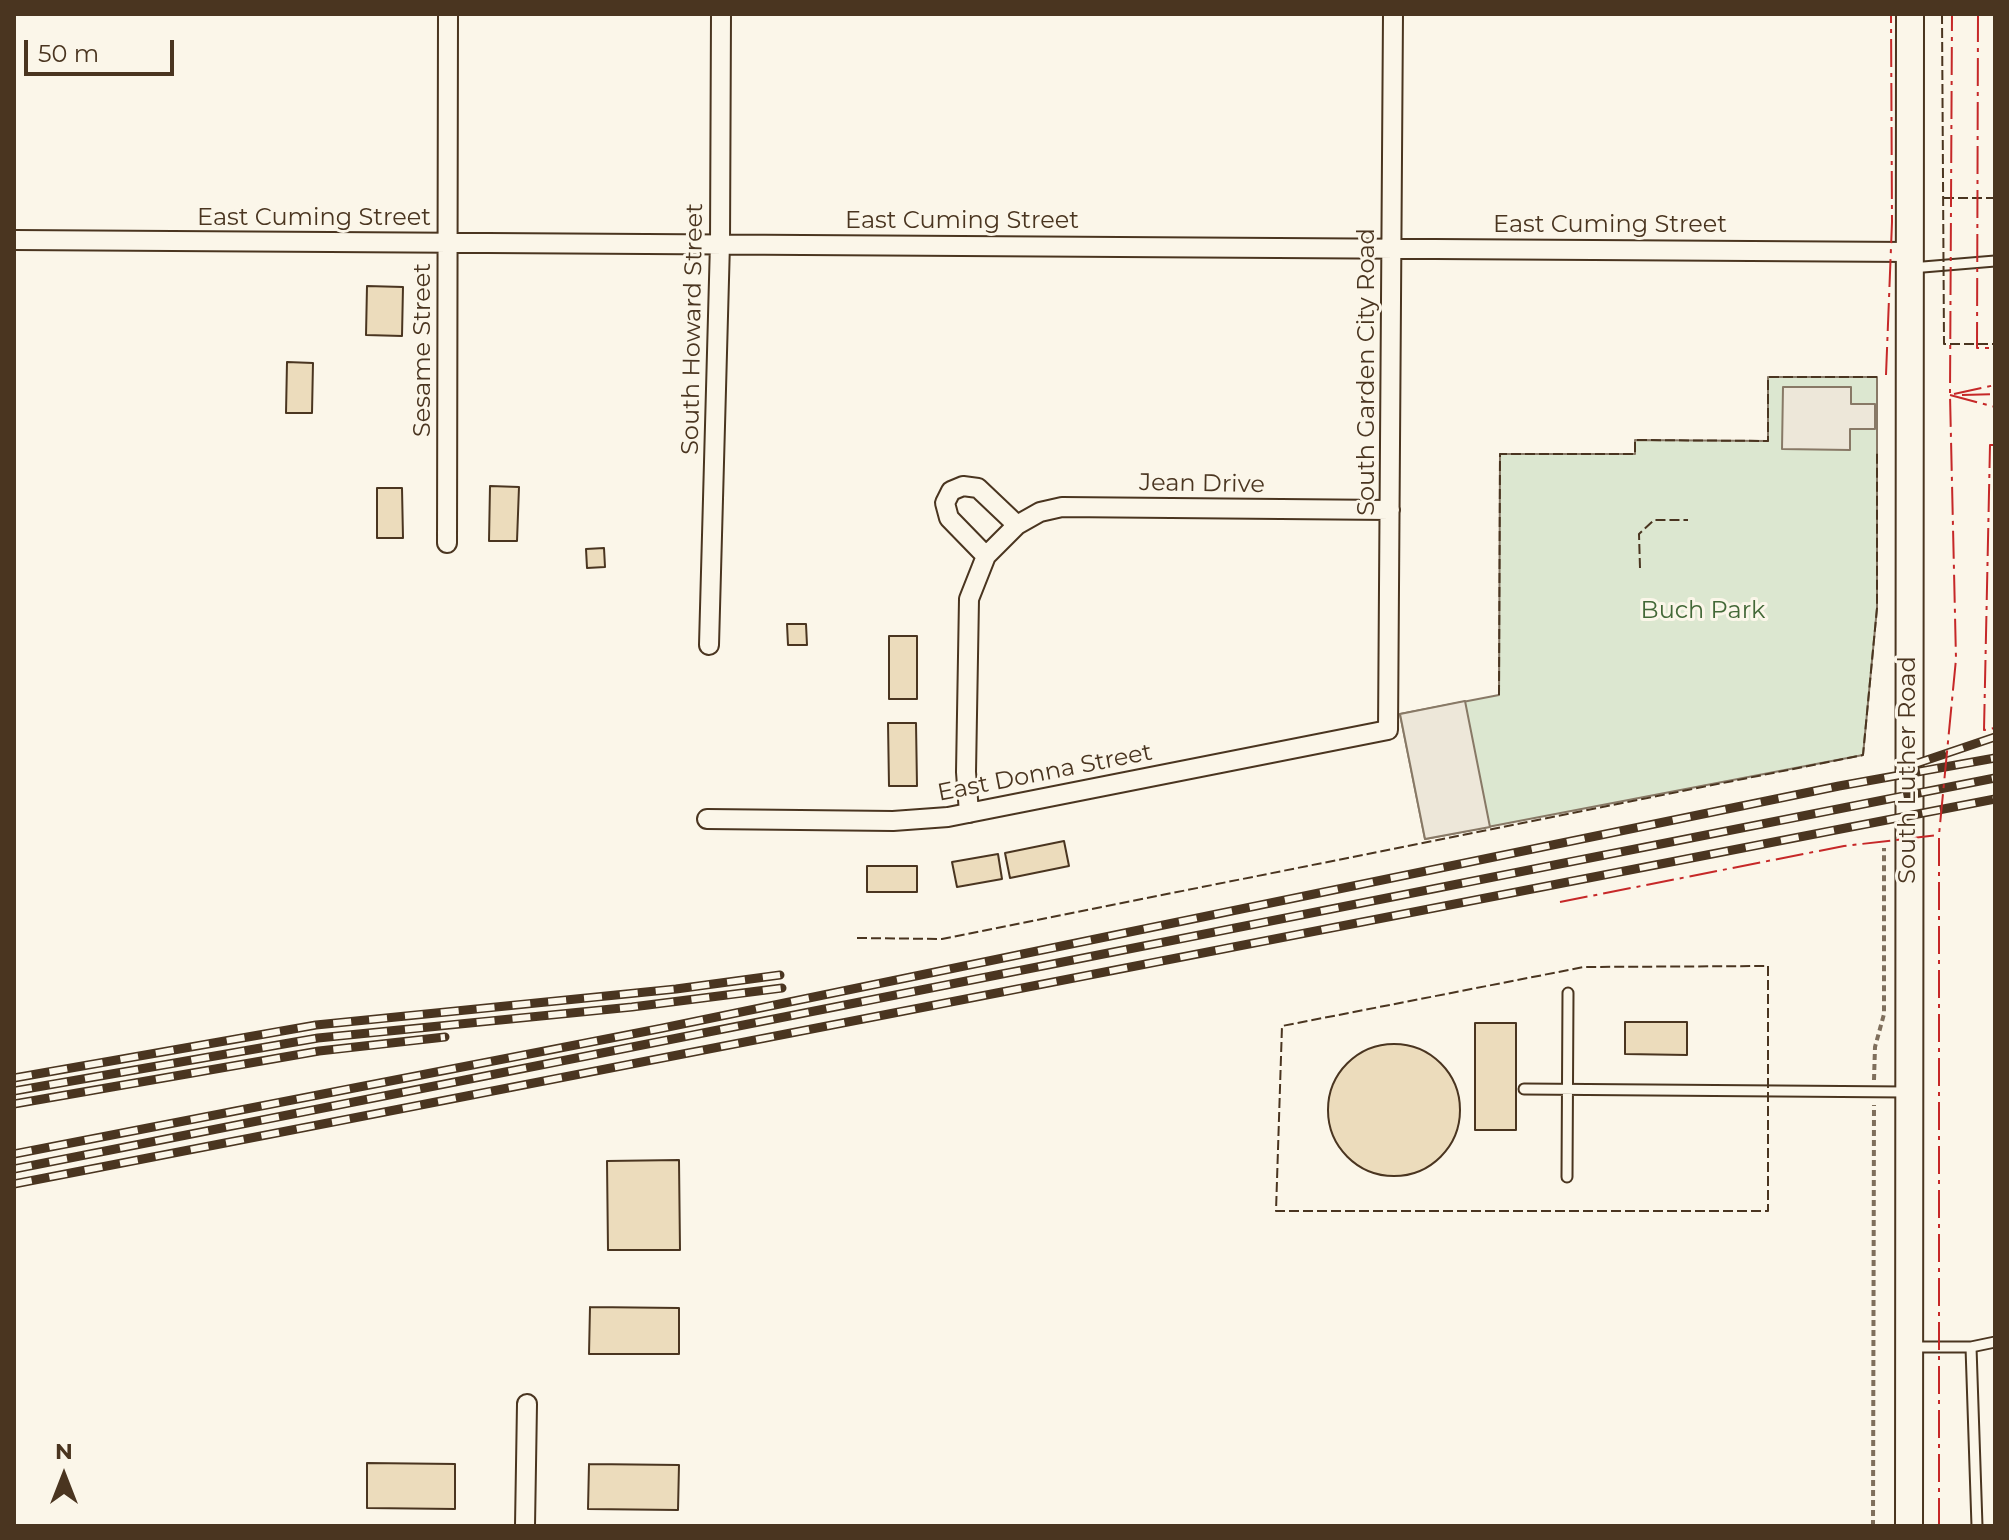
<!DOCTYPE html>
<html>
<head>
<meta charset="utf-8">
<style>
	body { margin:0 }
	#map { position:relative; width:2009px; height:1540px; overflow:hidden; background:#fbf6e9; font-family:Montserrat,sans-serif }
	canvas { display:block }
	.frame { position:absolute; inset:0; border:16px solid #4a3520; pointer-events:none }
	.north { position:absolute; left:24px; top:1436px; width:80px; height:80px; -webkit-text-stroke:6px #fbf6e9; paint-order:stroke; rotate:0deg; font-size:22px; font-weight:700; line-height:32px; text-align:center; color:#4a3520 }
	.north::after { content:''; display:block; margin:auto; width:28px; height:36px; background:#4a3520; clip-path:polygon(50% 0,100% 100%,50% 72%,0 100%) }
	.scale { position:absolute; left:24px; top:40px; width:150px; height:36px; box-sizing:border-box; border:4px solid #4a3520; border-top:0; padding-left:10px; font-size:24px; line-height:28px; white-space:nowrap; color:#4a3520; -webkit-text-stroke:6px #fbf6e9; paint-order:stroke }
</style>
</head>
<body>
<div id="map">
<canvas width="2009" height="1540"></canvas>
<div class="frame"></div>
<div class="north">N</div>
<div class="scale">50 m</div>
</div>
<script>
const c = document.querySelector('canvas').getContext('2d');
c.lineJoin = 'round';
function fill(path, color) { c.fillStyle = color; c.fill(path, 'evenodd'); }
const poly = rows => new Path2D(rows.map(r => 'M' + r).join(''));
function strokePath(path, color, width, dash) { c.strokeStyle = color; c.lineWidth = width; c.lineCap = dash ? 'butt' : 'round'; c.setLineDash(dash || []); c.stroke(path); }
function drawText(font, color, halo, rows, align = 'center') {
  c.font = font + ' Montserrat,sans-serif'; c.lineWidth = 6; c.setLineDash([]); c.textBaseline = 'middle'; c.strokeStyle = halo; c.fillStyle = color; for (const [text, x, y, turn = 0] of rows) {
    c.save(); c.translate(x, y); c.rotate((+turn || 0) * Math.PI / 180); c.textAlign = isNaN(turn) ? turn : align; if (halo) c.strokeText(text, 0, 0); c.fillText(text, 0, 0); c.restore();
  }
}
const green = poly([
	[1768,377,1877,377,1877,608,1863,755,1425,839,1400,714,1499,695,1500,454,1635,454,1635,440,1768,441,1768,377]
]);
const parking = poly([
	[1783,387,1851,387,1851,404,1875,404,1875,429,1850,429,1850,450,1782,449,1783,387],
	[1465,701,1490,827,1425,839,1400,714,1465,701]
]);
const building = poly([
	[367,286,403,287,402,336,366,335,367,286],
	[287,362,313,363,312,413,286,413,287,362],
	[490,486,519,487,517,541,489,541,490,486],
	[377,488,402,488,403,538,377,538,377,488],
	[604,548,605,567,587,568,586,549,604,548],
	[787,624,806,624,807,645,788,645,787,624],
	[889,636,917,636,917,699,889,699,889,636],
	[888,723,916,723,917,786,889,786,888,723],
	[1064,841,1069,866,1010,878,1005,853,1064,841],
	[998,854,1002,879,957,887,952,862,998,854],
	[867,866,917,866,917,892,867,892,867,866],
	[1625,1022,1687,1022,1687,1055,1625,1054,1625,1022],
	[1475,1023,1516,1023,1516,1130,1475,1130,1475,1023],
	'1328 1110a66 66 0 1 1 132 0a66 66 0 1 1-132 0Z',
	[679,1160,680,1250,608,1250,607,1161,679,1160],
	[590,1307,679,1308,679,1354,589,1354,590,1307],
	[367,1463,455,1464,455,1509,367,1508,367,1463],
	[589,1464,679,1465,678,1510,588,1509,589,1464]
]);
const path = poly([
	[1874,1080,1875,1047,1884,1014,1884,848],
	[1873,1526,1874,1105]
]);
const lane = poly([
	[1911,268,1995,261],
	[1524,1089,1905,1092],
	[1567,1177,1568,993],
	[1911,1347,1971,1347,1995,1342],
	[1971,1347,1977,1526]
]);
const street = poly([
	[14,240,1909,252],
	[447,543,448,14],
	[986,556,949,518,945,503,951,491,963,486,978,488,1017,525],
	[709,645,720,243,721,14],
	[969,813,966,772,969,599,986,556,1017,525,1040,512,1062,507,1390,510],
	[707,819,893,821,948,817,1388,730,1393,14],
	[525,1526,527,1404]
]);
const secondary = poly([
	[1909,1526,1910,14]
]);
const rail = poly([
	[1912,765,1995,737],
	[14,1078,316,1025,676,989,780,975],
	[14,1091,318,1038,632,1007,782,988],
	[14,1104,319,1051,445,1037],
	[14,1154,663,1028,1839,786,1995,758],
	[14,1169,1995,778],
	[14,1184,1995,799]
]);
const fence = poly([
	[1942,14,1944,344,1995,344],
	[1944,198,1995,198],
	[1640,568,1639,534,1654,520,1688,520],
	[1499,695,1500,454,1635,454,1635,440,1768,441,1768,377,1877,377],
	[857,938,942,939,1863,755,1877,608,1877,453],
	[1768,966,1768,1211,1276,1211,1282,1026,1584,967,1768,966]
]);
const power = poly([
	[1978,14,1977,348,1995,348],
	[1886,375,1892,222,1891,14],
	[1954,394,1995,385],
	[1950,395,1995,407],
	[1962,395,1995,394],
	[1995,445,1990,445,1984,730,1995,728],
	[1560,902,1844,846,1939,835],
	[1939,1526,1939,835,1956,659,1950,395,1952,14]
]);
const streetNames = [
	["East Cuming Street",314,218],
	["East Cuming Street",962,221],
	["East Cuming Street",1610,225],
	["South Howard Street",693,329,-89],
	["Sesame Street",423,350,-90],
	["South Garden City Road",1367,372,-90],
	["Jean Drive",1202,484,1],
	["South Luther Road",1908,770,-90],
	["East Donna Street",1045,773,-11]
];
const parkNames = [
	["Buch Park",1703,611]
];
fill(green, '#dce7d0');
strokePath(green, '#887966', 2);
fill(parking, '#ede7d9');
strokePath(parking, '#887966', 2);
fill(building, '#ecdcbc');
strokePath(building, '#4a3520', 2);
strokePath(lane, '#4a3520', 13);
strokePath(street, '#4a3520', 22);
strokePath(secondary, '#4a3520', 30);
strokePath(path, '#7f6f5c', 4, [6, 4]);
strokePath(lane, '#fbf6e9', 9);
strokePath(street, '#fbf6e9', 18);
strokePath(secondary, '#fbf6e9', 26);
strokePath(rail, '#4a3520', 9);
strokePath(rail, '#fbf6e9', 6, [18]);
strokePath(fence, '#4a3520', 2, [10, 4]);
strokePath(power, '#c62828', 2, [28, 6, 4, 6]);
drawText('24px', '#4a3520', '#fbf6e9', streetNames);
drawText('24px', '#436837', '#fbf6e9', parkNames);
</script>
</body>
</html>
